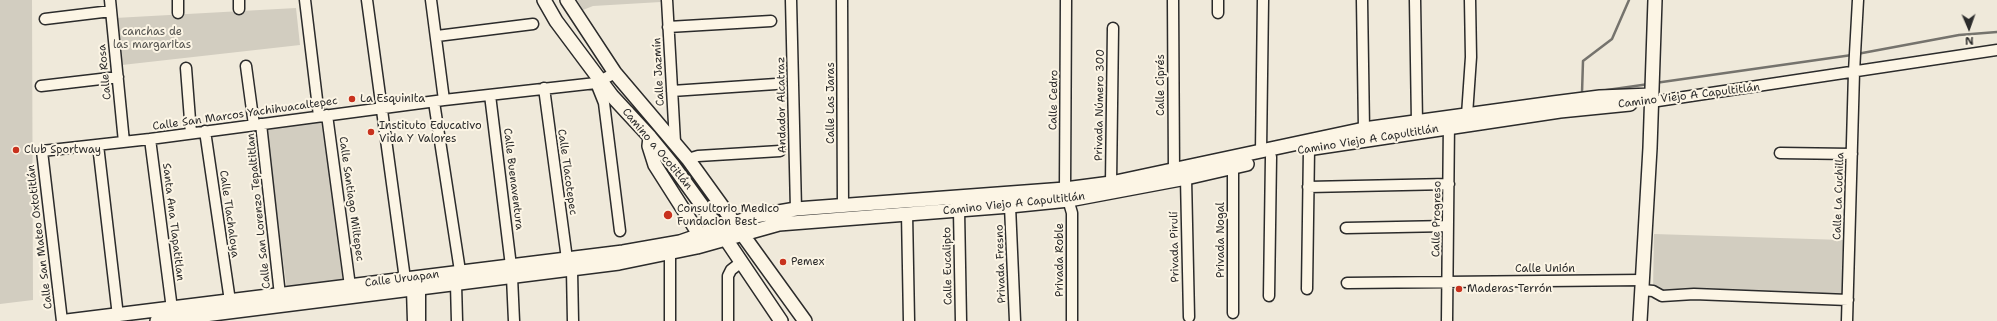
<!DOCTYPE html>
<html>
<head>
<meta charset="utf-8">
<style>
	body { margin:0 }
	#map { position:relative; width:1997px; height:321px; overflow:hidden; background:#efe9da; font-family:"Shantell Sans",sans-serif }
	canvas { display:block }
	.north { position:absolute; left:1949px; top:8px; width:40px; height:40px; -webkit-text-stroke:3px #fcf5e5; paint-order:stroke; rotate:178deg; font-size:11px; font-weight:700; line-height:16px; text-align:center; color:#2b2b2b }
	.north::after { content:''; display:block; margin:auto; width:14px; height:18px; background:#2b2b2b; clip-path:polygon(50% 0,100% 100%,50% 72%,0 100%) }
</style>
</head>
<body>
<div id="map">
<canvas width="1997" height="321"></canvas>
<div class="north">N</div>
</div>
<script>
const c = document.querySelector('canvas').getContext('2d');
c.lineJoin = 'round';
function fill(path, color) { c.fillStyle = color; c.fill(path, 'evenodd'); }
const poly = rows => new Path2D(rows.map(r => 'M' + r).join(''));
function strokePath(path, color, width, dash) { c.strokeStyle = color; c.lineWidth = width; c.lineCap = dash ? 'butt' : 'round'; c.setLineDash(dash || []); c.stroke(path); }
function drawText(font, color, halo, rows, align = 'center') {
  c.font = font + ' "Shantell Sans",sans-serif'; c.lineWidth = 4; c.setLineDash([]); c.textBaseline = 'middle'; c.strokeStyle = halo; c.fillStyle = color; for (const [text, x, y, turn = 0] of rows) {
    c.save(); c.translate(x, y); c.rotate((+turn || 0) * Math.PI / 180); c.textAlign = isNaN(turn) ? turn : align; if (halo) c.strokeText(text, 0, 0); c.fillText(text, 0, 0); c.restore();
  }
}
const green = poly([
	[0,0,32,0,33,300,0,304],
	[577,0,661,0,661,2,593,6,583,10],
	[296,8,300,45,122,65,115,18],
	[323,122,343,283,287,290,266,129],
	[1654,234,1843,240,1842,297,1653,290]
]);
const stream = poly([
	[1857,54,1959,35,1997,32],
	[1655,83,1852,55],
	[1600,91,1649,84],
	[1582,93,1583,61,1612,39,1629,0]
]);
const minor = poly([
	[110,0,124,142],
	[178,0,178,13],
	[239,0,239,9],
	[305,0,319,116],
	[367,0,405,279],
	[431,0,444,100],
	[667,0,675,142],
	[791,0,796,209],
	[842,0,843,205],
	[1066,0,1065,189,1072,213,1072,321],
	[1173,0,1174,171],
	[1218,0,1218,13],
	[1362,0,1364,129],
	[1415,0,1417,122],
	[45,19,111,11],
	[668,27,771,21],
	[437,36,533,24],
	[246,66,254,125],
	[186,68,191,133],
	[596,83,604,103,620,231],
	[41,86,118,77],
	[544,88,567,259],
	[672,91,776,84],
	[490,95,511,266],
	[434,102,460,271],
	[1651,102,1997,50],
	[327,115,350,286],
	[1467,115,1471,57,1470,0],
	[261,124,280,295],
	[205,131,230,301],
	[150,139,172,309],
	[98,145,118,316],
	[1261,151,1263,0],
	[1780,153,1852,154],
	[688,159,698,156,780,151],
	[1233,167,1233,313],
	[1186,178,1189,317],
	[1111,183,1113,28],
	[1308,187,1449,184],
	[1010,206,1015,321],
	[959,210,961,321],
	[907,213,909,321],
	[1346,228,1448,226],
	[670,254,670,321],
	[572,270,573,321],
	[512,277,514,321],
	[1347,283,1643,280],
	[456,284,457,321],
	[412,289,413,321],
	[1307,289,1309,149],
	[1642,290,1653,291,1662,296,1694,294,1848,300],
	[1269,296,1271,157],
	[62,321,42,151,150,139,444,100,596,83,615,73],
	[420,321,420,288],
	[728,321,728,276,731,270,740,263],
	[1447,321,1449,121],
	[1847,321,1854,72,1858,0]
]);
const major = poly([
	[544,0,556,21,612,96,650,137,672,164,719,229,781,321],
	[567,0,615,73,688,159,805,321],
	[650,137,649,146,655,165,704,242],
	[1307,149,1560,111,1630,104],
	[67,321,623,252,680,242,755,216,796,209,1065,189,1111,183,1364,129,1553,103,1600,97,1651,95],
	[157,321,619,263,697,247,779,224,1010,206,1069,200,1186,178,1247,164],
	[1640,321,1650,148,1655,0]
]);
const markers = [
	[352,99,4,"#c8321e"],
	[371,132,4,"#c8321e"],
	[16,150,4,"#c8321e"],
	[668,215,5,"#c8321e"],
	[783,262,4,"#c8321e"],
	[1459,289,4,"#c8321e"]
];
const parkNames = [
	["canchas de",152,32],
	["las margaritas",152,45]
];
const streetNames = [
	["Calle Rosa",105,72,-96],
	["Calle Jazmín",659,72,-93],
	["Calle Ciprés",1161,85,-90],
	["Camino Viejo A Capultitlán",1689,96,-7],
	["Calle Cedro",1054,100,-89],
	["Calle Las Jaras",831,103,-90],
	["Andador Alcatraz",782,105,-91],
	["Privada Número 300",1100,105,-89],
	["Calle San Marcos Yachihuacaltepec",245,114,-8],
	["Camino Viejo A Capultitlán",1368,140,-9],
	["Camino a Ocotitlán",657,149,50],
	["Calle Tlacotepec",567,172,82],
	["Calle Buenaventura",513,179,83],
	["Calle La Cuchilla",1839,196,-88],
	["Calle Santiago Miltepec",351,199,82],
	["Camino Viejo A Capultitlán",1014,204,-6],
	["Calle San Lorenzo Tepaltitlan",259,211,-96],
	["Calle Tlachaloya",229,214,82],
	["Calle Progreso",1437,219,-89],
	["Santa Ana Tlapatitlan",173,222,83],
	["Calle San Mateo Oxtotitlán",40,237,-97],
	["Privada Nogal",1221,240,-90],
	["Privada Pirulí",1175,247,-91],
	["Privada Roble",1060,260,-90],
	["Privada Fresno",1001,264,-92],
	["Calle Eucalipto",948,266,-91],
	["Calle Unión",1545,269],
	["Calle Uruapan",402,279,-7]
];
const poiNames = [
	["La Esquinita",360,99],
	["Instituto Educativo",379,126],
	["Vida Y Valores",379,139],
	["Club Sportway",24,150],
	["Consultorio Medico",677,209],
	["Fundacion Best",677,222],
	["Pemex",791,262],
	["Maderas Terrón",1467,289]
];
fill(green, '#d2cdc0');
strokePath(stream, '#75736d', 2.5);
strokePath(minor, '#2b2b2b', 13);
strokePath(major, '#2b2b2b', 16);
strokePath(minor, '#fcf5e5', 10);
strokePath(major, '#fcf5e5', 13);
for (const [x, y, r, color] of markers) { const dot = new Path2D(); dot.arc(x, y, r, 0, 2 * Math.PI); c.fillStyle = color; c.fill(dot); strokePath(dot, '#fcf5e5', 1.5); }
drawText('11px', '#555450', '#fcf5e5', parkNames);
drawText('11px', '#2b2b2b', '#fcf5e5', streetNames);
drawText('11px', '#2b2b2b', '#fcf5e5', poiNames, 'left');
</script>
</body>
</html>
